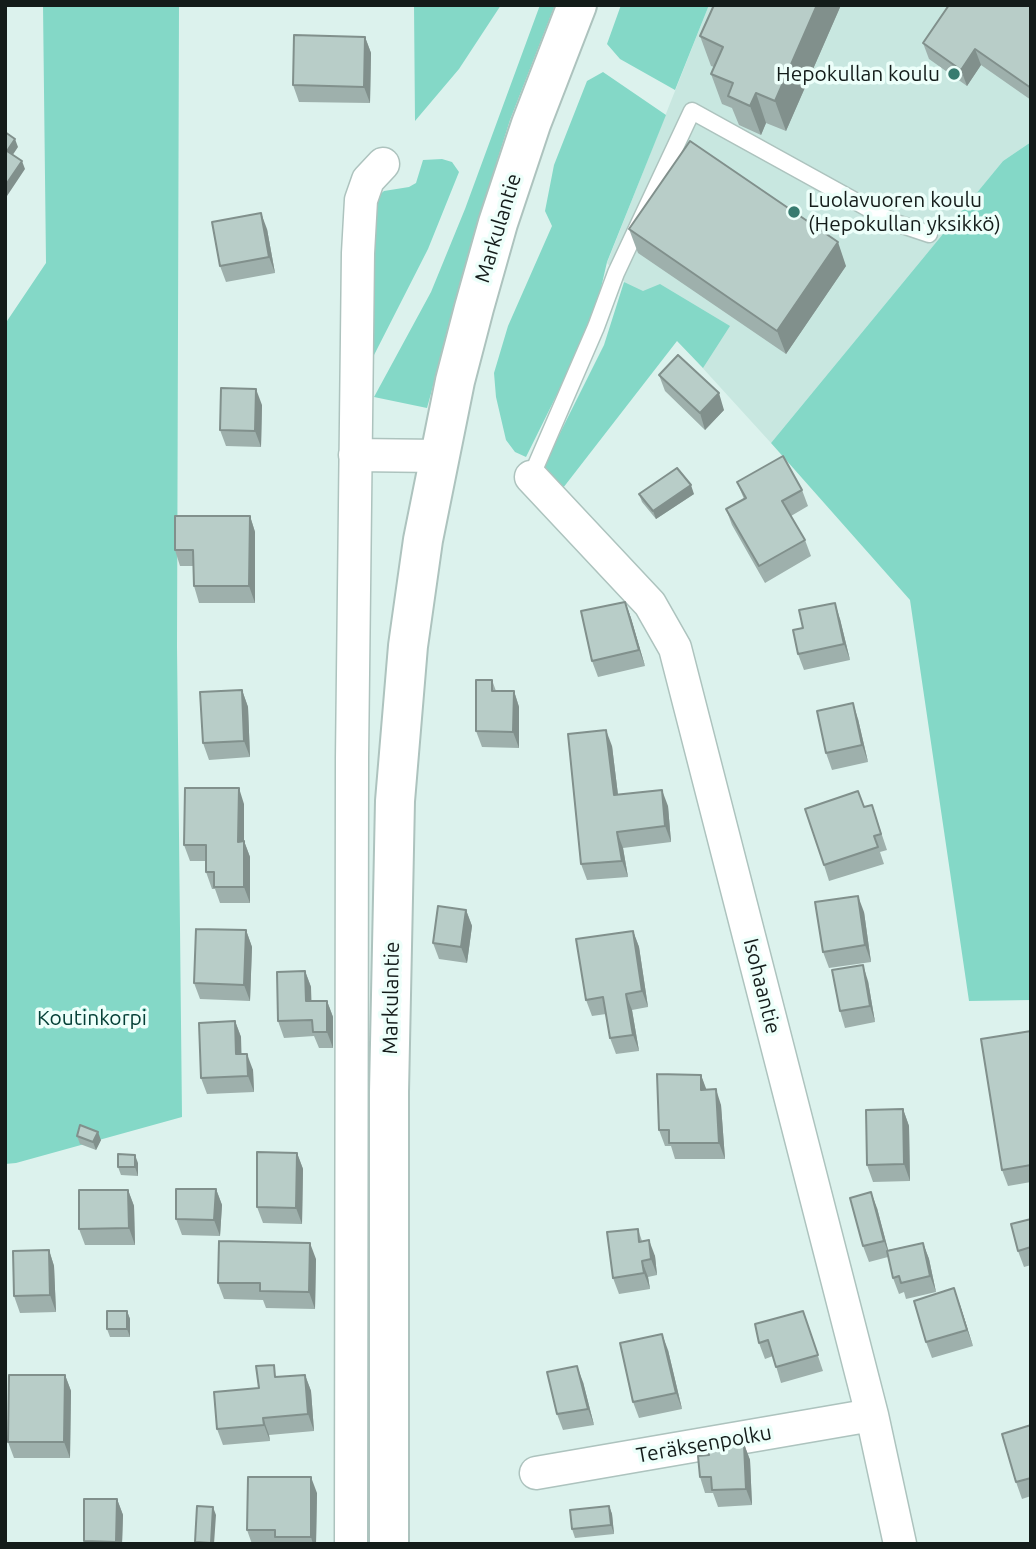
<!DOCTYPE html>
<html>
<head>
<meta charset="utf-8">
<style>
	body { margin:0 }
	#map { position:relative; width:1036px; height:1549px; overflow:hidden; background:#dcf2ed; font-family:Ubuntu,sans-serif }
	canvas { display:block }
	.frame { position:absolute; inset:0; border:7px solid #141c1a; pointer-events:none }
</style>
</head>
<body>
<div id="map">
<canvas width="1036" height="1549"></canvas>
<div class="frame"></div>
</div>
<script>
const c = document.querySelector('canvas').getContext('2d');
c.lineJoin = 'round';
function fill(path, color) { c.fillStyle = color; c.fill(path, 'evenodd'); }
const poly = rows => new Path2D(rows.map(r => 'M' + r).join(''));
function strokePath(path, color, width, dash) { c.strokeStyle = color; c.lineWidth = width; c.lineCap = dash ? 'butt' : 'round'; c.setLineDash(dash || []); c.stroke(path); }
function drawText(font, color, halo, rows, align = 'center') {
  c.font = font + ' Ubuntu,sans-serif'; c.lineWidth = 7; c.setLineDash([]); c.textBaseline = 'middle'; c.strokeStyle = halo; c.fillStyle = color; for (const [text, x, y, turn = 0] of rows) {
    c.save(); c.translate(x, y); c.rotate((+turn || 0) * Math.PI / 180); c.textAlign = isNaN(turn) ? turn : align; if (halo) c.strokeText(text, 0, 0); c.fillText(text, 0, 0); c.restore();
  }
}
const built = poly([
	[709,5,1031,5,1031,142,1003,161,771,443,607,263]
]);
const green = poly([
	[43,5,179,5,177,647,182,1117,16,1163,5,1164,5,324,46,263],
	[414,5,501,5,459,69,415,121],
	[540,5,555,5,510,120,480,215,427,408,374,397,431,292,465,209],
	[621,5,709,5,675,90,620,59,607,44],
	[603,72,666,115,607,262,601,288,603,295,573,362,526,457,515,452,506,440,496,397,494,373,508,326,552,226,545,211,554,165,587,81],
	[1031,142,1031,1000,969,1001,910,600,771,443,1003,161],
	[442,159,452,162,459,172,428,249,372,359,372,217,378,196,384,191,409,187,416,183,423,160],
	[624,282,643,291,660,284,730,326,703,368,677,341,563,488,548,475,545,467,552,449,604,345]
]);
const lane = poly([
	[531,477,596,327,616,273,692,111,893,222,929,234]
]);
const street = poly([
	[355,455,439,456],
	[531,477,650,604,675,648,872,1415,900,1544],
	[536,1473,872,1415],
	[351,1544,352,758,358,253,361,200,368,180,383,164]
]);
const secondary = poly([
	[389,1544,389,1092,395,801,408,646,423,540,455,381,474,308,498,223,531,124,577,5]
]);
const wall = poly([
	[841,5,786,131,766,123,761,135,739,125,732,108,722,104,711,74,714,67,711,66,700,36],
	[1031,5,1031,100,981,65,967,86,929,59,923,43],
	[365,37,371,53,370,103,299,102,293,85],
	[267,229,275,273,226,282,220,266],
	[629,229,846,266,786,354,638,253],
	[659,375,724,410,705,430,665,391],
	[262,405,261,447,226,446,220,430],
	[737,482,802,490,808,506,791,516,805,540,811,556,765,583,732,525,726,509,744,499],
	[639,494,694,494,656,519,642,502],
	[250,516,255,532,255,603,199,603,194,586,193,566,180,566,175,550],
	[625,602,631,618,645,666,598,677,592,661],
	[840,619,850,660,804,670,798,654],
	[492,680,496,691,514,691,519,707,519,748,482,747,476,731],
	[242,690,248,707,250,757,209,760,203,743],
	[858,719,868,762,832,770,826,753],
	[612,746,618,795,668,806,671,842,623,848,628,877,587,880,581,864],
	[858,791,864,807,872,805,887,850,880,852,884,864,829,881,824,865],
	[244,804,244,841,250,857,250,903,220,903,215,889,212,889,206,872,206,861,190,861,184,845],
	[466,910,472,926,467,963,439,959,433,943],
	[864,912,871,962,829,968,823,952],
	[246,930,252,947,250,1001,200,999,194,983],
	[633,931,639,947,648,1007,632,1010,639,1051,616,1054,610,1038,606,1014,592,1016,586,1000],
	[305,971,311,987,311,1001,327,1001,333,1017,333,1048,319,1048,314,1036,284,1038,278,1021],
	[868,981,875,1022,845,1028,840,1011],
	[235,1021,241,1037,241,1054,253,1070,254,1092,207,1094,201,1078],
	[1031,1031,1031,1182,1008,1186,1002,1170],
	[701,1075,706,1090,721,1105,725,1159,675,1159,671,1146,665,1146,659,1130],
	[903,1109,909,1126,910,1181,873,1182,867,1165],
	[77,1136,101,1140,96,1150,80,1144],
	[297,1153,303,1169,302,1224,263,1223,257,1207],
	[138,1163,138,1176,121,1175,118,1167],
	[216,1189,222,1205,220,1236,182,1235,176,1219],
	[128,1190,134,1206,135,1245,85,1245,79,1229],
	[877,1208,888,1250,923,1243,929,1259,936,1292,906,1299,904,1292,899,1294,893,1278,888,1257,869,1262,863,1246],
	[1031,1219,1031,1265,1024,1267,1018,1251],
	[638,1229,642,1241,655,1256,657,1275,648,1277,650,1289,619,1294,613,1278],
	[49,1250,54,1266,56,1312,20,1313,14,1296],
	[316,1259,315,1309,266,1308,263,1300,224,1299,218,1283],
	[960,1305,973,1346,932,1358,926,1342],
	[127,1311,130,1319,130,1337,110,1337,107,1329],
	[803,1311,823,1371,781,1383,773,1356,765,1359,759,1343],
	[668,1350,682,1409,639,1418,633,1402],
	[65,1375,71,1391,70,1458,14,1458,8,1442],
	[305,1375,311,1391,314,1431,269,1435,270,1441,223,1445,217,1429,259,1388,278,1377],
	[583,1382,594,1425,563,1430,557,1414],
	[1031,1425,1031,1496,1022,1499,1016,1482],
	[744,1444,750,1460,752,1505,718,1507,713,1493,705,1493,700,1477,709,1455],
	[317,1493,316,1544,252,1544,247,1530],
	[117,1499,123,1515,122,1544,85,1544,84,1541],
	[609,1506,612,1514,614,1534,575,1538,572,1529]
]);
const shadedWall = poly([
	[817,5,841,5,786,131,775,101],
	[365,37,371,53,370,103,364,87],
	[975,49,981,65,967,86,961,70],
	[756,93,766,123,761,135,750,106],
	[15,139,18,147,10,159,7,151],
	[22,161,25,169,5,199,5,186],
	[261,213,267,229,275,273,269,257],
	[838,242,846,266,786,354,777,331],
	[256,389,262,405,261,447,255,431],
	[719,393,724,410,705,430,700,413],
	[691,485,694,494,656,519,653,511],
	[250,516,255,532,255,603,249,586],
	[625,602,631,618,645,666,639,650],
	[835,603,840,619,850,660,844,644],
	[242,690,248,707,250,757,244,741],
	[514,691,519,707,519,748,513,732],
	[853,703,858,719,868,762,862,745],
	[606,730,612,746,620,811,614,795],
	[239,788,244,804,244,852,244,841,250,857,250,903,244,887,238,842],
	[662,790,668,806,671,842,665,826],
	[617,832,623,848,628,877,622,861],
	[858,896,864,912,871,962,865,945],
	[466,910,472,926,467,963,461,947],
	[246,930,252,947,250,1001,244,985],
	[633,931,639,947,648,1007,642,991],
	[863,965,868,981,875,1022,870,1006],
	[305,971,311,987,312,1018,306,1001],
	[626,994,632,1010,639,1051,633,1035],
	[327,1001,333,1017,333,1048,327,1032],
	[235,1021,241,1037,242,1070,236,1054],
	[247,1054,253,1070,254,1092,248,1076],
	[701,1075,707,1091,701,1090],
	[716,1089,721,1105,725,1159,719,1143],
	[903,1109,909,1126,910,1181,904,1164],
	[98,1132,101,1140,96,1150,93,1142],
	[297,1153,303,1169,302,1224,296,1208],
	[135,1155,138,1163,138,1176,135,1167],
	[216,1189,222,1205,220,1236,214,1220],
	[128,1190,134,1206,135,1245,129,1228],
	[871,1192,877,1208,890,1257,884,1241],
	[649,1240,655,1256,657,1275,651,1259],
	[310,1243,316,1259,315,1309,309,1292],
	[923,1243,929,1259,936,1292,930,1276],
	[49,1250,54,1266,56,1312,50,1295],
	[642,1261,648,1277,650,1289,644,1273],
	[954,1288,960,1305,973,1346,967,1330],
	[127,1311,130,1319,130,1337,127,1329],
	[662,1334,668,1350,682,1409,676,1393],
	[577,1366,583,1382,594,1425,588,1409],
	[65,1375,71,1391,70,1458,64,1442],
	[305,1375,311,1391,314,1431,308,1414],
	[263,1418,269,1435,270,1441,264,1425],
	[744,1444,750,1460,752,1505,746,1489],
	[311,1477,317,1493,316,1544,313,1544,311,1537],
	[117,1499,123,1515,122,1544,117,1544,116,1542],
	[609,1506,612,1514,614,1534,611,1525],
	[213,1507,216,1515,214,1544,211,1544]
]);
const building = poly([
	[714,5,817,5,775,101,756,93,750,106,728,96,733,83,711,74,723,47,700,36,714,5],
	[949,5,1031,5,1031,88,975,49,961,70,923,43,949,5],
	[294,35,365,37,364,87,293,85,294,35],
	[5,132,15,139,7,151,22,161,5,186,5,132],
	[690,141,838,242,777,331,629,229,690,141],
	[261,213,269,257,220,266,212,222,261,213],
	[678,355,719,393,700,413,659,375,678,355],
	[221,388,256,389,255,431,220,430,221,388],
	[783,456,802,490,782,501,805,540,759,566,726,509,746,498,737,482,783,456],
	[677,468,691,485,653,511,639,494,677,468],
	[175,516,250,516,249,586,194,586,193,550,175,550,175,516],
	[625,602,639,650,592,661,581,611,625,602],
	[835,603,844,644,798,654,793,630,803,628,799,610,835,603],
	[476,680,492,680,492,691,514,691,513,732,476,731,476,680],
	[242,690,244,741,203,743,200,692,242,690],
	[853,703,862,745,826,753,817,711,853,703],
	[606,730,614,795,662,790,665,826,617,832,622,861,581,864,568,734,606,730],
	[185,788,239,788,238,842,244,841,244,887,214,887,214,872,206,872,206,845,184,845,185,788],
	[858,791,864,807,872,805,881,834,874,836,878,847,824,865,805,809,858,791],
	[858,896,865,945,823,952,815,902,858,896],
	[438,906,466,910,461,947,433,943,438,906],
	[196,929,246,930,244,985,194,983,196,929],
	[633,931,642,991,626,994,633,1035,610,1038,603,997,586,1000,576,939,633,931],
	[863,965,870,1006,840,1011,832,970,863,965],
	[305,971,306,1001,327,1001,327,1032,313,1032,312,1020,278,1021,277,972,305,971],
	[235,1021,236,1054,247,1054,248,1076,201,1078,199,1023,235,1021],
	[1031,1031,1031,1165,1002,1170,981,1039,1031,1031],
	[657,1074,701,1075,701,1090,716,1089,719,1143,669,1143,669,1130,659,1130,657,1074],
	[903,1109,904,1164,867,1165,866,1110,903,1109],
	[80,1125,98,1132,93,1142,77,1136,80,1125],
	[257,1152,297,1153,296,1208,257,1207,257,1152],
	[118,1154,135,1155,135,1167,118,1167,118,1154],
	[176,1189,216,1189,214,1220,176,1219,176,1189],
	[79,1190,128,1190,129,1228,79,1229,79,1190],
	[871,1192,884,1241,863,1246,850,1198,871,1192],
	[1031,1219,1031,1247,1018,1251,1011,1224,1031,1219],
	[638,1229,639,1242,649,1240,651,1259,642,1261,644,1273,613,1278,607,1232,638,1229],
	[219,1241,310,1243,309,1292,260,1291,260,1283,218,1283,219,1241],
	[923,1243,930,1276,901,1283,899,1276,893,1278,887,1251,923,1243],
	[49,1250,50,1295,14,1296,13,1251,49,1250],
	[954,1288,967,1330,926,1342,914,1301,954,1288],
	[107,1311,127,1311,127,1329,107,1329,107,1311],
	[803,1311,818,1355,776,1367,768,1340,759,1343,755,1324,803,1311],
	[662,1334,676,1393,633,1402,620,1343,662,1334],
	[274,1365,275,1377,305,1375,308,1414,263,1418,264,1425,217,1429,214,1392,259,1388,256,1366,274,1365],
	[577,1366,588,1409,557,1414,547,1372,577,1366],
	[9,1375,65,1375,64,1442,8,1442,9,1375],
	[1031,1425,1031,1478,1016,1482,1002,1434,1031,1425],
	[744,1444,746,1489,712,1490,711,1477,700,1477,698,1456,709,1455,708,1447,744,1444],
	[248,1477,311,1477,311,1537,275,1537,275,1530,247,1530,248,1477],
	[84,1499,117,1499,116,1542,84,1541,84,1499],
	[197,1506,213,1507,211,1543,195,1542,197,1506],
	[609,1506,611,1525,572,1529,570,1510,609,1506]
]);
const markers = [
	[954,74,7,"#377b6f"],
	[794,212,7,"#377b6f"]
];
const poiNames = [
	["Hepokullan koulu",940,74],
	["Luolavuoren koulu",808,200,"left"],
	["(Hepokullan yksikkö)",808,224,"left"]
];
const streetNames = [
	["Markulantie",498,228,-73],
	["Isohaantie",762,986,76],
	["Markulantie",391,998,-89],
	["Teräksenpolku",704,1444,-10]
];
const parkNames = [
	["Koutinkorpi",92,1018]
];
fill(built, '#c8e7e0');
fill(green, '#84d8c7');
strokePath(lane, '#adc3be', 19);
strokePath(street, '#adc3be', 35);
strokePath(secondary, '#adc3be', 42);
strokePath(lane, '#fff', 16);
strokePath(street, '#fff', 32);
strokePath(secondary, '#fff', 38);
fill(wall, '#9eb0ac');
fill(shadedWall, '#81908c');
fill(building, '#b8cdc8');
strokePath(building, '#81908c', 2);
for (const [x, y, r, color] of markers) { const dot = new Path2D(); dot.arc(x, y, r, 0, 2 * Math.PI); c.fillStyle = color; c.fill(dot); strokePath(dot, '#edfffa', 2.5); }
drawText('21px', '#141c1a', '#edfffa', poiNames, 'right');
drawText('21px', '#141c1a', '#edfffa', streetNames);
drawText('21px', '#054037', '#edfffa', parkNames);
</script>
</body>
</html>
